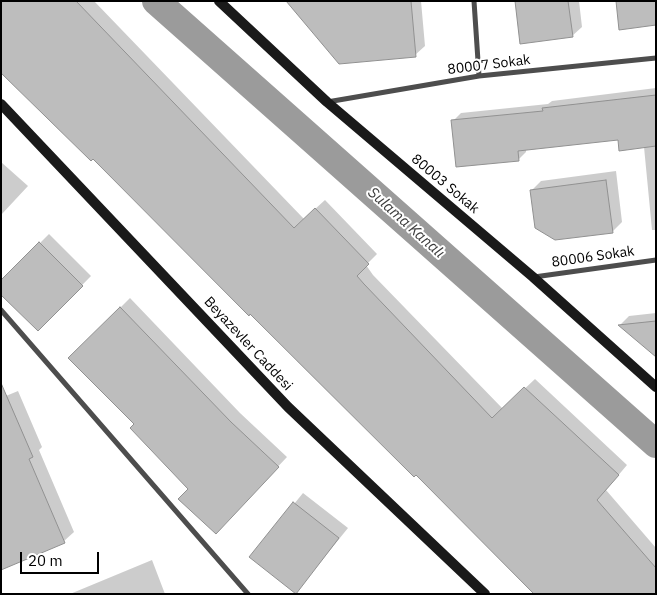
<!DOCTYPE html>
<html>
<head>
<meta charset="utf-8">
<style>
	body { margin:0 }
	#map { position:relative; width:657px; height:595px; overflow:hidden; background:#fff; font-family:"IBM Plex Sans",sans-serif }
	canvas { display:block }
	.frame { position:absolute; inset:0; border:2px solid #000; pointer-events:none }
	.scale { position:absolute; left:20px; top:552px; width:79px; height:22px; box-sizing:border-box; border:2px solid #000; border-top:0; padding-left:6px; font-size:15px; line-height:18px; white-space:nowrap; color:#000; -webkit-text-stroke:4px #fff; paint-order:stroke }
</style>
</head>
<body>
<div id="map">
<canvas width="657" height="595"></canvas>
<div class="frame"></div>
<div class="scale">20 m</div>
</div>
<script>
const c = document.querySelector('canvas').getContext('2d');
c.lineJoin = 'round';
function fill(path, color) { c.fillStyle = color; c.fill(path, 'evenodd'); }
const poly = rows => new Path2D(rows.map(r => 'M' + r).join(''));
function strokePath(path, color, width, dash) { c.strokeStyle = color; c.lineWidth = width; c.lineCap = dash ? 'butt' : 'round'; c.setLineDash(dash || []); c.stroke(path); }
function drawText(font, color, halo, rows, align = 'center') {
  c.font = font + ' "IBM Plex Sans",sans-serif'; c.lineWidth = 4; c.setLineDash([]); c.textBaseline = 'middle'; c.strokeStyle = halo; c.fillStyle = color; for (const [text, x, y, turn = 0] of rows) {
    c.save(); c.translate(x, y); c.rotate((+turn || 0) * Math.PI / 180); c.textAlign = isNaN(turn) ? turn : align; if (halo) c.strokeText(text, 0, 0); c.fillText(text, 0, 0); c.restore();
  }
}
const shadow = poly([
	[1,1,94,1,304,219,325,200,377,254,366,265,373,275,503,409,535,379,627,465,606,490,656,548,656,592,416,473,359,422,297,361,298,359],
	[287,1,421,1,425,46,415,55],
	[516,1,579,1,582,27,572,36],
	[656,88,656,230,652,230,644,147,619,138,526,149,526,152,518,160,453,121,461,113,548,104,552,101],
	[1,162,28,186,1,215],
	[616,171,622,222,612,232,532,190,541,181],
	[49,234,91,276,38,330,1,282],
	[130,298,240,413,287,457,225,523,189,489,135,424,70,358],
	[656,313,656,355,620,325,629,316],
	[18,391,42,447,39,450,74,532,64,541,1,398],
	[303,493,348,528,296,592,251,557],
	[152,560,165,594,70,594]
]);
const canal = poly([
	[156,1,656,444]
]);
const building = poly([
	[1,1,76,1,294,228,315,208,369,264,357,276,364,284,492,418,524,387,619,475,597,500,656,568,656,594,534,594,416,475,414,477,250,314,249,316,93,159,91,161,1,73,1,1],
	[286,1,411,1,416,57,339,64,286,1],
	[515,1,568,1,573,37,520,44,515,1],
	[616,1,656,1,656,25,619,30,616,1],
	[656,95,656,146,619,151,618,140,518,151,519,161,456,167,451,120,543,111,542,108,656,95],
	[606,180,613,233,555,240,535,228,530,190,606,180],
	[39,242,83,286,38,331,1,295,1,280,39,242],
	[120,307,231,422,279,467,216,534,178,499,188,489,130,428,134,424,68,358,120,307],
	[656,321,656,357,618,325,656,321],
	[1,383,33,457,29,459,65,543,1,570,1,383],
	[293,502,339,538,296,594,249,557,293,502]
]);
const street = poly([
	[474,1,479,76],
	[327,102,479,76,656,58],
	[534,277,656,260],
	[1,310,248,594]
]);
const secondary = poly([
	[219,1,327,102,533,277,656,387],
	[1,104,288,407,485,594]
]);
const streetNames = [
	["80007 Sokak",489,65,-7],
	["80003 Sokak",445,184,40],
	["80006 Sokak",593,257,-8],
	["Beyazevler Caddesi",248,344,47]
];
const waterNames = [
	["Sulama Kanalı",406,223,42]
];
fill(shadow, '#0003');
strokePath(canal, '#9b9b9b', 28);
fill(building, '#bdbdbd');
strokePath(building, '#919191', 1);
strokePath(street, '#4d4d4d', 5);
strokePath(secondary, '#1a1a1a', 10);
drawText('14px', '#000', '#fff', streetNames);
drawText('italic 15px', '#3c3c3c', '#fff', waterNames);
</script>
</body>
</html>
